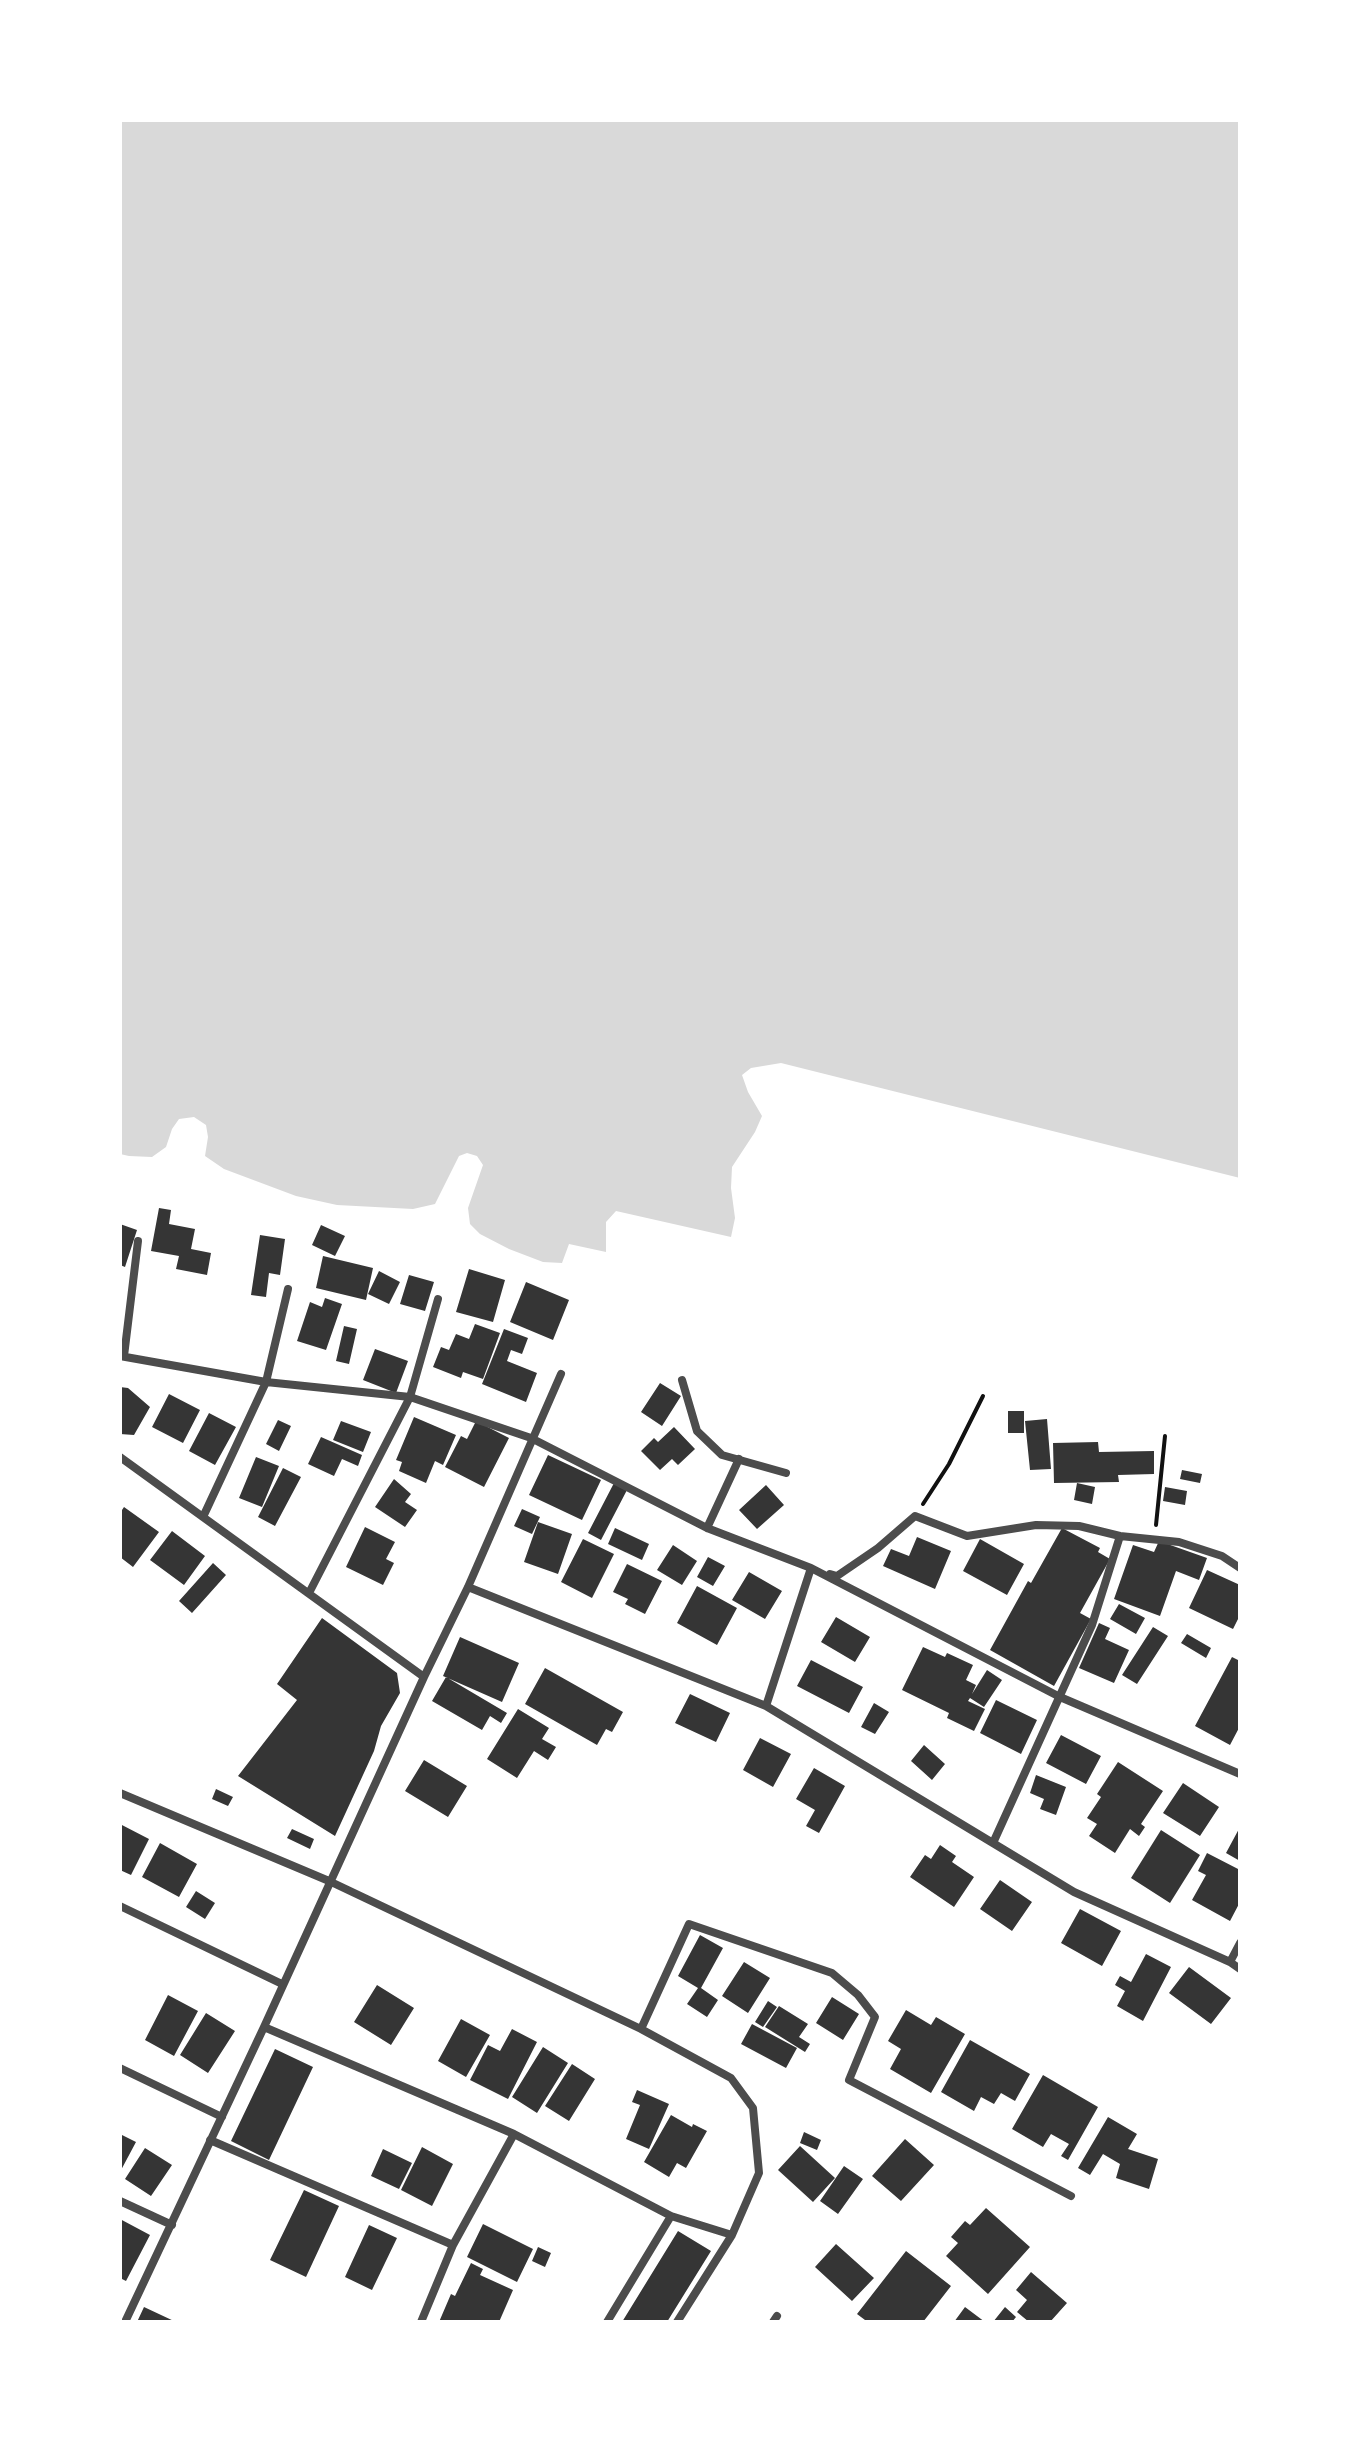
<!DOCTYPE html>
<html>
<head>
<meta charset="utf-8">
<style>
	body { margin:0 }
	#map { position:relative; width:1360px; height:2442px; overflow:hidden; background:#fff; font-family:"Fira Sans",sans-serif }
	canvas { display:block }
	.frame { position:absolute; inset:0; border:122px solid #fff; pointer-events:none }
</style>
</head>
<body>
<div id="map">
<canvas width="1360" height="2442"></canvas>
<div class="frame"></div>
</div>
<script>
const c = document.querySelector('canvas').getContext('2d');
c.lineJoin = 'round';
function fill(path, color) { c.fillStyle = color; c.fill(path, 'evenodd'); }
const poly = rows => new Path2D(rows.map(r => 'M' + r).join(''));
function strokePath(path, color, width, dash) { c.strokeStyle = color; c.lineWidth = width; c.lineCap = dash ? 'butt' : 'round'; c.setLineDash(dash || []); c.stroke(path); }
const water = poly([
	[120,120,1240,120,1240,1178,781,1063,751,1068,742,1075,748,1092,762,1116,755,1132,732,1167,731,1188,735,1218,731,1237,616,1211,606,1222,606,1252,569,1244,562,1263,543,1262,509,1249,480,1234,470,1224,468,1208,483,1165,477,1156,467,1153,459,1156,435,1204,413,1209,337,1205,296,1196,224,1169,205,1156,208,1137,206,1125,194,1117,179,1119,172,1129,166,1147,152,1157,129,1156,120,1154]
]);
const building = poly([
	[159,1208,171,1210,169,1224,195,1229,191,1249,211,1253,207,1275,176,1269,179,1256,151,1251],
	[120,1224,137,1230,125,1267,120,1265],
	[321,1225,345,1236,335,1256,312,1245],
	[260,1235,285,1239,280,1275,269,1273,266,1297,251,1295],
	[323,1256,373,1268,366,1300,316,1288],
	[469,1269,505,1280,493,1322,456,1312],
	[379,1271,400,1282,389,1304,368,1294],
	[409,1275,434,1282,425,1311,400,1304],
	[526,1282,569,1300,553,1340,510,1322],
	[325,1298,342,1304,326,1350,297,1341,310,1302,322,1307],
	[475,1324,500,1333,483,1379,463,1372,461,1378,433,1367,441,1347,449,1350,456,1334,469,1339],
	[344,1326,357,1329,349,1364,336,1361],
	[504,1329,528,1338,522,1354,511,1350,507,1361,537,1373,526,1402,482,1384],
	[375,1349,408,1361,396,1393,363,1380],
	[660,1383,681,1396,662,1426,641,1412],
	[120,1387,128,1388,150,1407,134,1435,120,1434],
	[169,1394,200,1410,183,1443,152,1427],
	[1008,1411,1024,1411,1024,1433,1008,1433],
	[209,1413,236,1427,215,1465,189,1451],
	[414,1417,456,1435,443,1465,435,1461,426,1483,399,1471,402,1462,396,1460],
	[1047,1419,1051,1469,1030,1470,1025,1421],
	[278,1420,291,1426,279,1451,266,1444],
	[341,1421,371,1432,363,1452,333,1440],
	[476,1421,509,1438,484,1487,445,1467,461,1436,467,1439],
	[674,1427,695,1449,678,1465,672,1459,660,1470,641,1451,654,1438,658,1442],
	[321,1437,362,1455,358,1466,342,1459,334,1476,308,1464],
	[1098,1442,1099,1452,1154,1451,1154,1474,1118,1475,1119,1482,1054,1483,1053,1443],
	[548,1455,601,1480,582,1520,529,1495],
	[256,1457,279,1466,262,1507,239,1498],
	[283,1468,301,1477,275,1526,258,1517],
	[1182,1470,1202,1474,1200,1483,1180,1479],
	[394,1479,411,1494,405,1502,417,1510,405,1527,375,1507],
	[614,1483,627,1490,601,1540,588,1533],
	[1077,1483,1095,1487,1092,1504,1074,1500],
	[766,1485,784,1505,757,1529,739,1510],
	[1165,1487,1187,1491,1185,1505,1163,1501],
	[124,1507,159,1532,133,1567,120,1557,120,1513],
	[522,1509,540,1517,532,1534,514,1526],
	[538,1522,572,1534,558,1574,524,1562],
	[365,1527,395,1542,386,1559,394,1563,383,1585,346,1567],
	[615,1528,649,1544,642,1560,608,1544],
	[1062,1528,1100,1548,1098,1552,1110,1559,1080,1613,1091,1619,1054,1686,990,1650,1028,1581,1031,1583],
	[172,1531,205,1556,184,1585,150,1560],
	[917,1537,951,1551,935,1589,883,1566,891,1549,909,1556],
	[583,1539,614,1554,592,1598,561,1582],
	[980,1539,1024,1564,1007,1595,963,1571],
	[1159,1541,1207,1558,1199,1580,1176,1571,1160,1616,1114,1599,1133,1545,1154,1552],
	[673,1545,697,1561,682,1585,657,1570],
	[708,1557,725,1566,713,1586,697,1577],
	[213,1563,226,1575,192,1613,179,1601],
	[627,1564,662,1581,645,1614,625,1604,628,1599,613,1592],
	[1207,1570,1240,1585,1240,1615,1233,1629,1189,1608],
	[749,1572,782,1591,765,1619,732,1600],
	[697,1586,737,1608,717,1645,677,1623],
	[1119,1604,1145,1618,1136,1634,1110,1619],
	[836,1617,870,1637,855,1662,821,1642],
	[322,1618,397,1673,400,1693,381,1726,374,1751,335,1836,238,1776,297,1700,277,1684],
	[1099,1623,1110,1628,1105,1639,1129,1650,1114,1683,1079,1668],
	[1153,1627,1168,1636,1137,1684,1122,1675],
	[1187,1634,1211,1648,1206,1658,1181,1643],
	[460,1637,519,1663,502,1702,443,1676],
	[923,1647,945,1657,947,1653,973,1665,966,1680,976,1685,972,1694,987,1670,1002,1680,984,1707,970,1698,968,1701,985,1709,974,1731,947,1718,949,1713,902,1690],
	[1232,1657,1240,1661,1240,1726,1230,1745,1195,1726],
	[811,1660,863,1687,849,1713,797,1686],
	[545,1668,623,1712,612,1732,606,1729,597,1745,525,1704],
	[446,1677,507,1713,501,1723,490,1716,482,1730,432,1701],
	[690,1694,730,1713,716,1742,675,1723],
	[996,1700,1037,1720,1021,1754,980,1733],
	[874,1703,889,1712,875,1734,861,1727],
	[518,1709,549,1728,542,1739,556,1747,548,1760,534,1751,517,1778,487,1759],
	[1061,1735,1101,1756,1086,1784,1046,1763],
	[760,1738,791,1754,773,1787,743,1770],
	[924,1745,945,1764,932,1780,911,1761],
	[424,1760,467,1786,448,1817,405,1791],
	[1118,1762,1163,1791,1141,1824,1145,1827,1139,1836,1130,1829,1115,1853,1089,1836,1097,1824,1087,1818,1101,1797,1097,1794],
	[814,1768,845,1786,819,1833,806,1826,815,1810,796,1799],
	[1036,1775,1066,1787,1056,1815,1040,1809,1044,1799,1030,1793],
	[1183,1783,1219,1807,1200,1836,1163,1813],
	[216,1789,233,1797,228,1806,212,1799],
	[120,1824,149,1839,131,1875,120,1870],
	[1240,1827,1240,1861,1226,1853],
	[292,1829,314,1839,310,1849,287,1838],
	[1161,1830,1200,1855,1170,1903,1131,1878],
	[160,1843,197,1864,179,1897,142,1877],
	[940,1845,956,1856,952,1862,974,1877,954,1907,910,1877,925,1855,931,1859],
	[1207,1853,1240,1870,1240,1902,1230,1921,1192,1900,1206,1875,1198,1871],
	[1000,1880,1032,1902,1012,1931,980,1909],
	[196,1891,215,1903,205,1919,186,1907],
	[1080,1909,1121,1931,1102,1966,1061,1943],
	[700,1935,723,1948,701,1988,718,2000,707,2017,687,2004,698,1988,678,1976],
	[1146,1954,1171,1967,1143,2021,1117,2006,1125,1991,1115,1985,1120,1976,1131,1982],
	[744,1962,770,1978,748,2013,722,1996],
	[1189,1967,1231,1998,1211,2024,1169,1993],
	[377,1985,414,2008,391,2045,354,2022],
	[168,1995,198,2011,174,2056,145,2040],
	[832,1997,859,2014,843,2040,816,2023],
	[768,2001,777,2007,763,2027,755,2022],
	[779,2006,808,2024,799,2037,810,2044,805,2052,765,2027],
	[906,2010,931,2025,936,2017,965,2034,931,2093,890,2069,901,2049,888,2041],
	[206,2013,235,2031,208,2073,180,2055],
	[461,2019,490,2035,466,2077,438,2061],
	[752,2024,797,2048,786,2068,741,2044],
	[512,2029,537,2042,508,2099,470,2080,488,2045,500,2051],
	[970,2040,1030,2074,1015,2101,1001,2093,994,2104,981,2097,974,2111,941,2092],
	[543,2047,568,2063,537,2113,512,2097],
	[275,2049,313,2067,269,2160,231,2141],
	[572,2064,595,2079,569,2121,545,2106],
	[1043,2075,1098,2107,1068,2160,1061,2156,1069,2144,1051,2134,1043,2147,1012,2129],
	[637,2090,669,2104,649,2149,626,2139,640,2105,632,2102],
	[671,2115,692,2127,693,2124,707,2131,686,2168,677,2163,669,2177,644,2162],
	[1108,2117,1137,2134,1128,2149,1158,2159,1149,2189,1116,2178,1120,2164,1103,2154,1090,2175,1078,2168],
	[804,2132,821,2140,817,2150,800,2143],
	[120,2134,136,2142,120,2172],
	[905,2139,934,2165,901,2201,872,2176],
	[800,2146,835,2178,813,2202,778,2170],
	[422,2147,453,2164,432,2206,401,2190],
	[145,2148,172,2165,151,2196,125,2179],
	[383,2149,412,2163,399,2189,371,2176],
	[844,2166,863,2179,838,2214,820,2201],
	[304,2190,339,2206,306,2277,270,2260],
	[986,2208,1030,2247,988,2294,946,2256,958,2243,951,2237,965,2221,970,2225],
	[120,2219,150,2235,126,2281,120,2278],
	[483,2224,533,2249,517,2282,467,2257],
	[369,2225,397,2238,372,2290,345,2277],
	[678,2231,711,2251,667,2322,622,2322],
	[836,2244,874,2278,852,2301,815,2267],
	[538,2247,551,2253,545,2267,532,2261],
	[906,2251,951,2286,923,2322,863,2322,865,2320,857,2314],
	[471,2263,483,2269,480,2275,513,2290,499,2322,439,2322,451,2294,455,2296],
	[1031,2272,1067,2303,1050,2322,1029,2322,1017,2312,1027,2300,1016,2290],
	[144,2307,176,2322,137,2322],
	[965,2307,985,2322,954,2322],
	[1005,2307,1016,2317,1012,2322,993,2322]
]);
const path = poly([
	[923,1504,949,1464,983,1396],
	[1156,1525,1165,1436]
]);
const minor = poly([
	[120,1356,266,1382,410,1397,531,1438,707,1528,811,1568,1060,1697,1240,1774],
	[124,1356,138,1241],
	[682,1380,697,1431,722,1455,786,1473],
	[120,1457,424,1677],
	[203,1517,266,1382,288,1289],
	[707,1528,739,1459],
	[830,1574,837,1576,878,1548,915,1516,967,1536,1036,1525,1079,1526,1120,1536,1179,1542,1222,1556,1240,1568],
	[468,1587,766,1706,1074,1892,1230,1962,1240,1969],
	[309,1593,410,1397,438,1299],
	[766,1706,811,1568,813,1569],
	[120,1793,329,1881,641,2029],
	[993,1843,1092,1625,1120,1536],
	[120,1906,282,1984],
	[1230,1962,1240,1943],
	[264,2027,514,2134,671,2216,732,2235],
	[120,2068,222,2117],
	[210,2140,453,2245],
	[120,2201,172,2225],
	[125,2322,264,2027,424,1677,468,1587,561,1374],
	[421,2322,453,2245,514,2134],
	[607,2322,671,2216],
	[677,2322,732,2235,759,2173,753,2108,731,2078,641,2029,689,1924,832,1973,858,1995,875,2017,849,2080,1071,2196],
	[773,2322,777,2316]
]);
fill(water, '#d9d9d9');
fill(building, '#353535');
strokePath(path, '#111', 4);
strokePath(minor, '#4c4c4c', 8);
</script>
</body>
</html>
